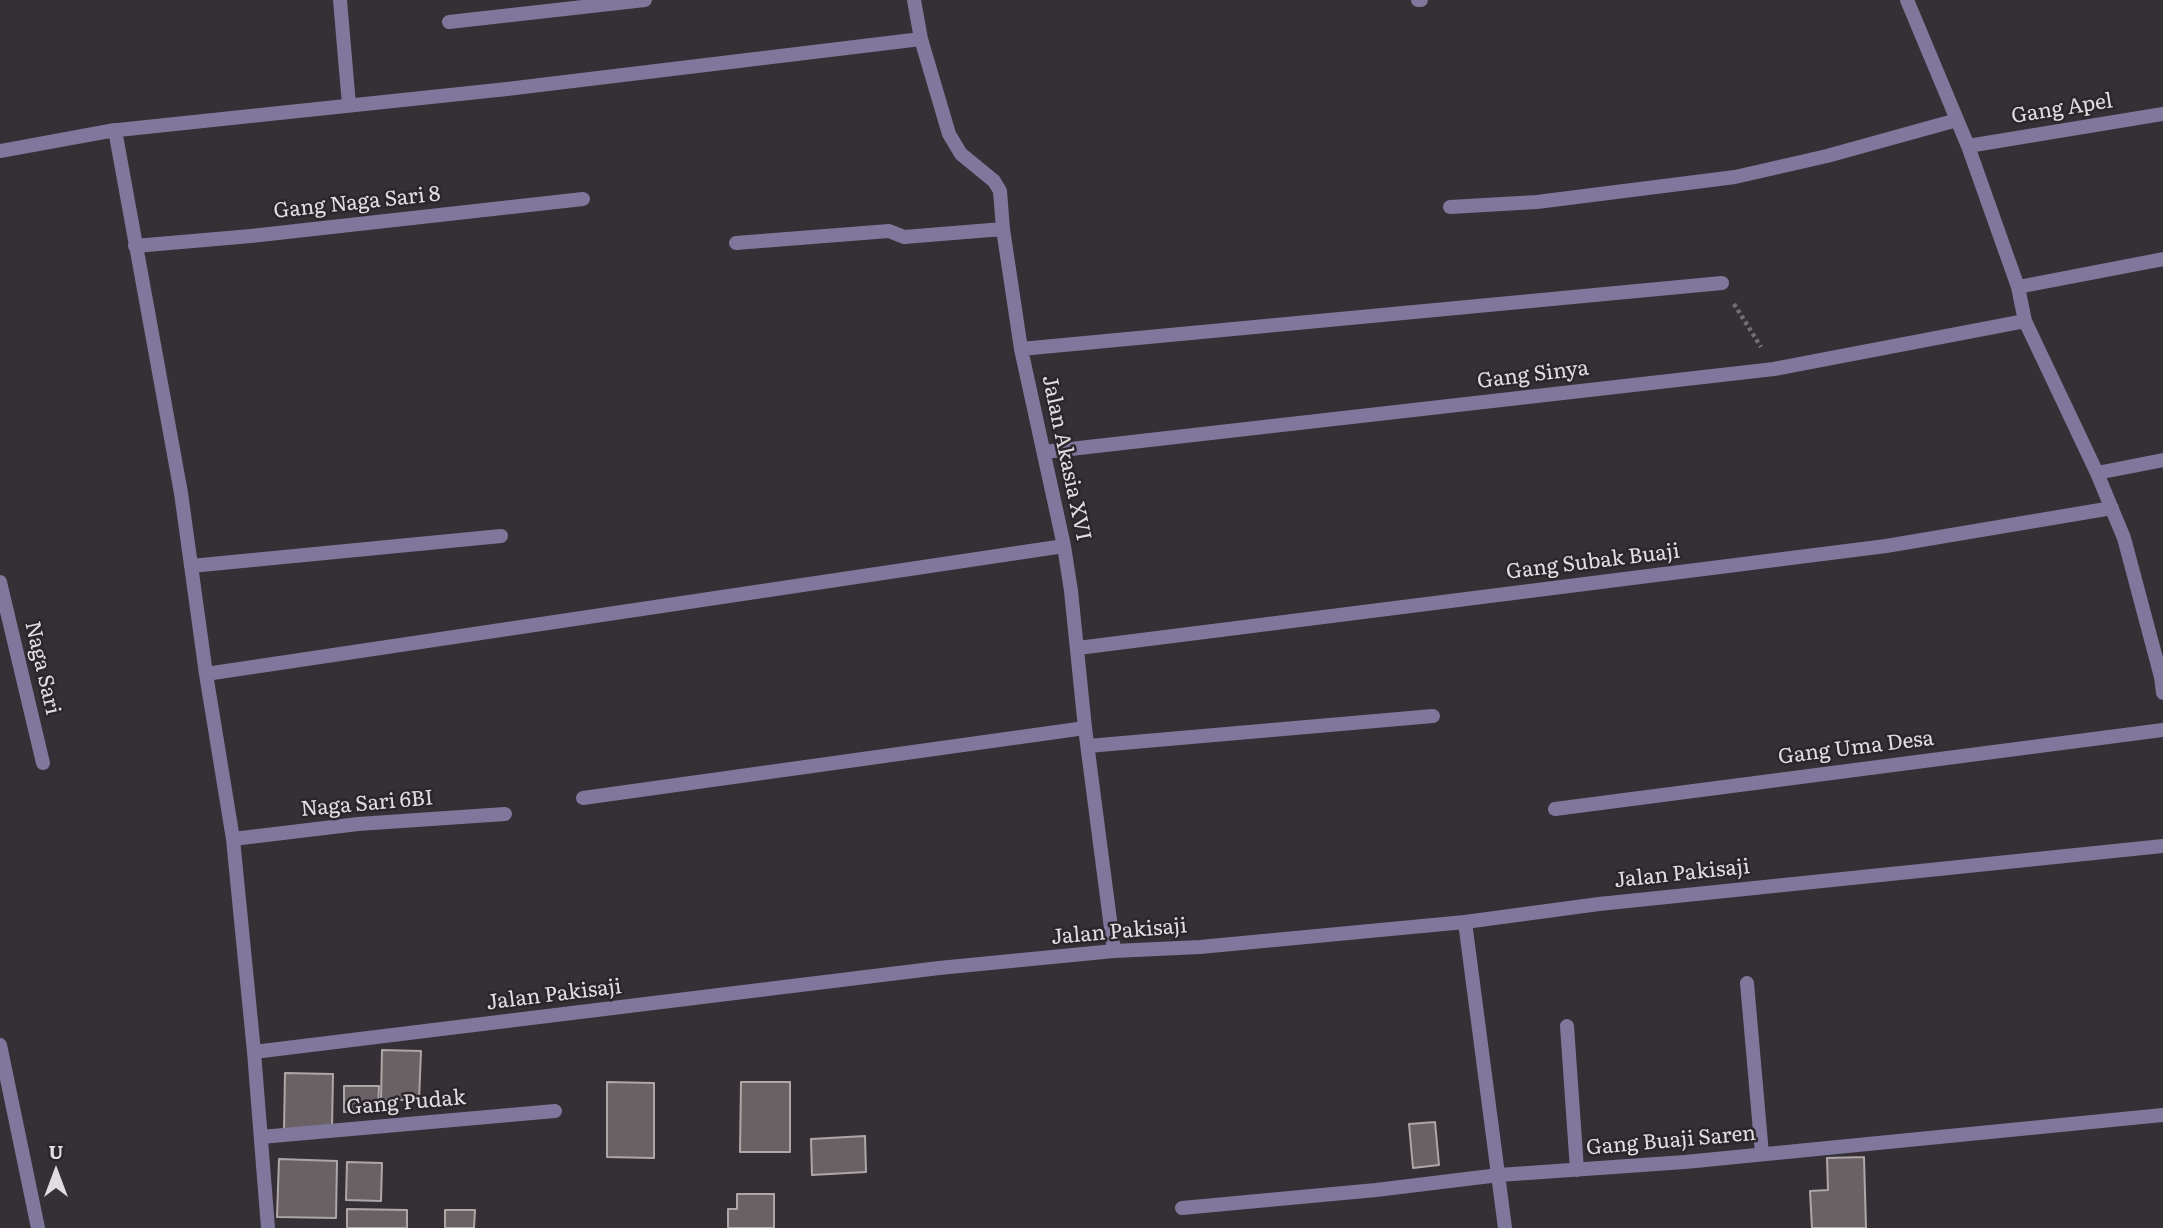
<!DOCTYPE html>
<html>
<head>
<meta charset="utf-8">
<style>
	body { margin:0 }
	#map { position:relative; width:2163px; height:1228px; overflow:hidden; background:#353035; font-family:Literata,serif }
	canvas { display:block }
	.north { position:absolute; left:21px; top:1137px; width:70px; height:70px; -webkit-text-stroke:5px #2b262b; paint-order:stroke; rotate:0deg; font-size:19px; font-weight:700; line-height:28px; text-align:center; color:#e1dee1 }
	.north::after { content:''; display:block; margin:auto; width:24px; height:32px; background:#e1dee1; clip-path:polygon(50% 0,100% 100%,50% 72%,0 100%) }
</style>
</head>
<body>
<div id="map">
<canvas width="2163" height="1228"></canvas>
<div class="north">U</div>
</div>
<script>
const c = document.querySelector('canvas').getContext('2d');
c.lineJoin = 'round';
function fill(path, color) { c.fillStyle = color; c.fill(path, 'evenodd'); }
const poly = rows => new Path2D(rows.map(r => 'M' + r).join(''));
function strokePath(path, color, width, dash) { c.strokeStyle = color; c.lineWidth = width; c.lineCap = dash ? 'butt' : 'round'; c.setLineDash(dash || []); c.stroke(path); }
function drawText(font, color, halo, rows, align = 'center') {
  c.font = font + ' Literata,serif'; c.lineWidth = 5; c.setLineDash([]); c.textBaseline = 'middle'; c.strokeStyle = halo; c.fillStyle = color; for (const [text, x, y, turn = 0] of rows) {
    c.save(); c.translate(x, y); c.rotate((+turn || 0) * Math.PI / 180); c.textAlign = isNaN(turn) ? turn : align; if (halo) c.strokeText(text, 0, 0); c.fillText(text, 0, 0); c.restore();
  }
}
const building = poly([
	[382,1050,421,1051,419,1100,381,1100,382,1050],
	[285,1073,333,1074,332,1129,284,1129,285,1073],
	[607,1082,654,1083,654,1158,607,1157,607,1082],
	[741,1082,790,1082,790,1152,740,1152,741,1082],
	[344,1086,379,1086,378,1112,344,1112,344,1086],
	[1435,1122,1439,1165,1413,1168,1409,1124,1435,1122],
	[865,1136,866,1172,812,1175,811,1139,865,1136],
	[1864,1157,1866,1228,1812,1228,1810,1191,1828,1190,1827,1158,1864,1157],
	[279,1159,337,1161,336,1218,277,1217,279,1159],
	[347,1162,382,1163,381,1201,346,1200,347,1162],
	[737,1194,774,1194,774,1228,728,1228,728,1209,737,1209,737,1194],
	[347,1209,407,1210,407,1228,347,1228,347,1209],
	[445,1210,475,1210,474,1228,445,1228,445,1210]
]);
const path = poly([
	[1734,304,1761,347]
]);
const street = poly([
	[340,0,349,105],
	[914,0,921,39,949,134,961,154,994,181,1000,191,1003,229,1021,349,1064,546,1071,591,1085,728,1114,951],
	[1418,0,1421,0],
	[1907,0,1968,146,2018,287,2025,321,2097,473,2124,538,2161,677,2163,693],
	[449,22,645,0],
	[118,130,507,89,921,39],
	[1968,146,2163,114],
	[0,151,115,130,181,493,206,674,233,839,254,1052],
	[1450,207,1537,202,1735,177,1827,156,1957,120],
	[736,243,889,231,904,237,1003,229],
	[135,246,251,236,583,199],
	[2018,287,2163,259],
	[1021,349,1722,283],
	[1044,452,1774,369,2025,321],
	[2097,473,2163,460],
	[191,566,501,536],
	[0,582,43,763],
	[1078,648,1886,546,2112,508],
	[206,674,1064,546],
	[1088,746,1433,716],
	[583,798,1085,728],
	[1555,809,2163,730],
	[233,839,358,824,505,814],
	[1465,922,1505,1228],
	[1747,983,1762,1154],
	[1567,1026,1577,1170],
	[0,1045,38,1228],
	[261,1137,555,1111],
	[1182,1208,1376,1190,1499,1175,1685,1162,2163,1115],
	[268,1228,254,1052,939,968,1114,951,1200,947,1465,922,1599,904,2163,846]
]);
const streetNames = [
	["Gang Apel",2062,109,-9],
	["Gang Naga Sari 8",357,203,-6],
	["Gang Sinya",1533,375,-7],
	["Jalan Akasia XVI",1066,458,78],
	["Gang Subak Buaji",1593,562,-7],
	["Naga Sari",42,668,77],
	["Gang Uma Desa",1856,748,-7],
	["Naga Sari 6BI",367,804,-5],
	["Jalan Pakisaji",1682,874,-6],
	["Jalan Pakisaji",1119,932,-5],
	["Jalan Pakisaji",554,995,-7],
	["Gang Pudak",406,1103,-5],
	["Gang Buaji Saren",1671,1141,-5]
];
fill(building, '#696163');
strokePath(building, '#afa6a8', 2);
strokePath(path, '#736f73', 4.5, [3.5, 3.5]);
strokePath(street, '#80779d', 14);
drawText('21px', '#e1dee1', '#2b262b', streetNames);
</script>
</body>
</html>
